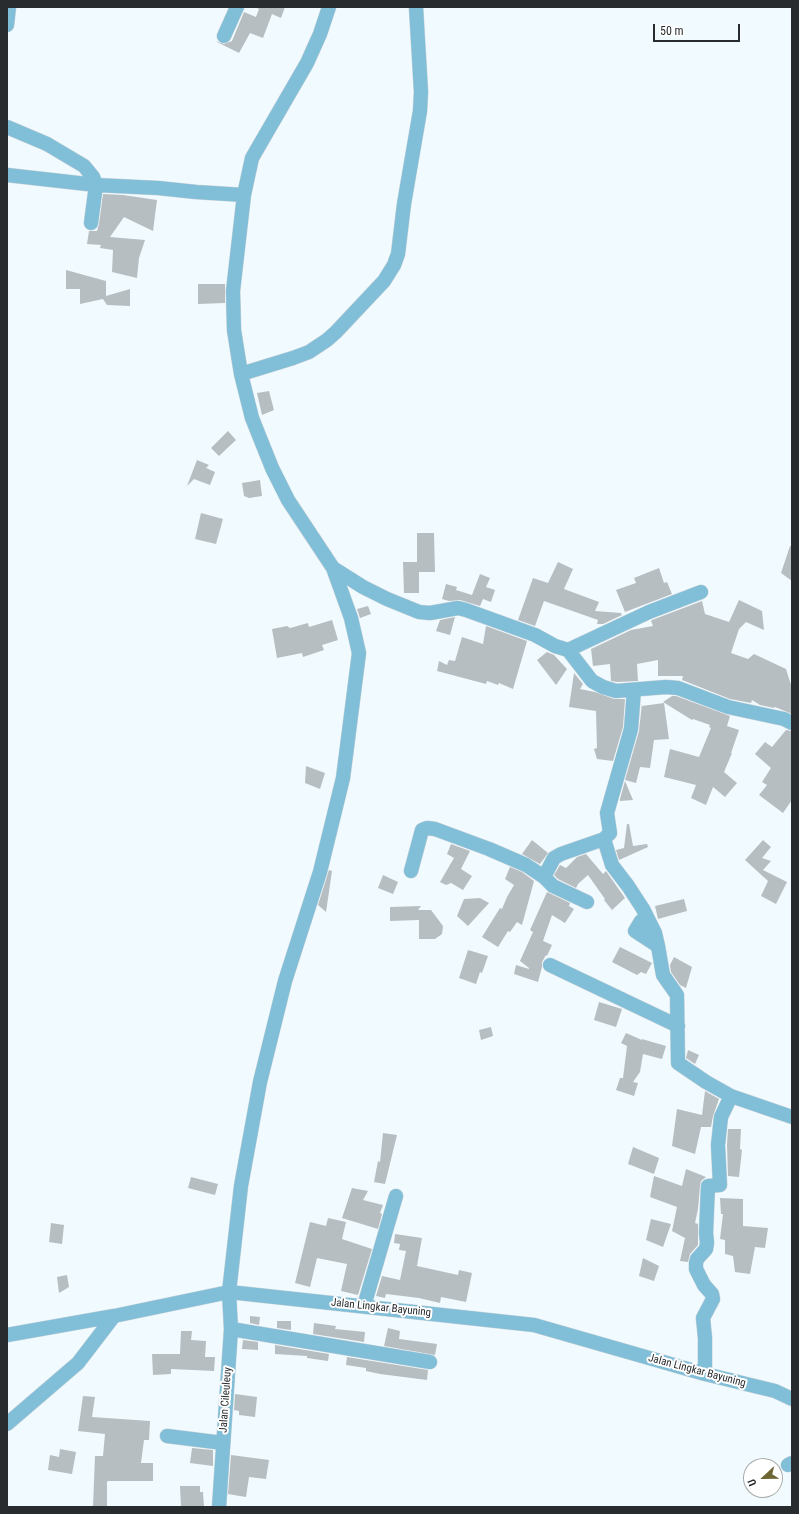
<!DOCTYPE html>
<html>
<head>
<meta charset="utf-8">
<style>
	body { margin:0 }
	#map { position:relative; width:799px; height:1514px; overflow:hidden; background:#f1fafe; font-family:"Roboto Condensed",sans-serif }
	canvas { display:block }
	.frame { position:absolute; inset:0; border:8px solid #292c2e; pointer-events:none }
	.north { position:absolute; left:743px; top:1458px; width:40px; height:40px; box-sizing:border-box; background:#fff; border:1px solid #a9abab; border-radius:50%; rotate:248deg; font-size:11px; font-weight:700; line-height:16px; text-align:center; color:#292c2e }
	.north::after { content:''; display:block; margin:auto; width:14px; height:18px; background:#6e6632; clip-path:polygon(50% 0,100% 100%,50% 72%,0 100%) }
	.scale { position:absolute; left:653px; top:24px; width:87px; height:18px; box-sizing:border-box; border:2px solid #292c2e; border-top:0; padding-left:5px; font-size:12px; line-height:14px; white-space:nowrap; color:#292c2e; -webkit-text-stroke:3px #fff; paint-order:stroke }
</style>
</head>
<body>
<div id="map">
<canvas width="799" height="1514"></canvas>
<div class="frame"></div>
<div class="north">U</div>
<div class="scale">50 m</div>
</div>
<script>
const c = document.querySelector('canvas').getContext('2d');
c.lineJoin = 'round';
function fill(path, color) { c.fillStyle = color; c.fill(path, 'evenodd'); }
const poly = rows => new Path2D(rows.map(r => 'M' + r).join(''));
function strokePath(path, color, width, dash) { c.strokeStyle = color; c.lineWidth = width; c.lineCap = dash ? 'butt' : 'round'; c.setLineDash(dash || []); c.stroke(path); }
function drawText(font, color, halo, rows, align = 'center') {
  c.font = font + ' "Roboto Condensed",sans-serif'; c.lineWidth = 4; c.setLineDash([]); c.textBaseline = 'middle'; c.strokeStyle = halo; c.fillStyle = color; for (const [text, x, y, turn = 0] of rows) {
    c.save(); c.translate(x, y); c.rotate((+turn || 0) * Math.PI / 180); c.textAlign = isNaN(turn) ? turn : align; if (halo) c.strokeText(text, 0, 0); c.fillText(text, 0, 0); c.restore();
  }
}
const building = poly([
	[255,7,285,7,281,18,272,14,263,38,250,33,239,53,215,41,224,44,232,41,244,12,256,17,259,9],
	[103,194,123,195,157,200,153,231,124,217,110,237,145,240,139,258,137,278,112,272,113,250,100,248,101,245,87,244,89,231,97,231,99,224],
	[66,270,106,281,106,296,130,289,130,306,107,305,103,299,80,304,80,289,66,289],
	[198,284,225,284,225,303,198,304],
	[269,391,274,410,262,415,257,393],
	[228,431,236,440,219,456,211,448],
	[197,460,209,465,206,468,215,472,210,485,194,479,187,486],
	[260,480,262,496,249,498,244,496,242,483],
	[201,513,223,519,216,544,195,539],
	[417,533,434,533,435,572,419,572,419,593,404,593,403,562,417,562],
	[790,546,792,546,792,581,781,573],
	[558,562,573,569,564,589,599,602,595,611,621,613,622,615,603,624,597,624,598,620,544,601,535,626,518,620,533,578,548,583],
	[659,568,664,583,667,582,672,594,625,612,616,590,636,583,634,578],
	[480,574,490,578,486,587,495,590,491,602,483,599,480,606,460,600,449,601,442,599,446,584,457,587,456,590,472,595],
	[739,600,762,611,764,630,746,622,739,629,731,653,748,659,754,654,786,669,792,688,792,714,775,707,774,708,760,705,752,700,751,703,730,699,682,680,683,676,658,676,658,660,637,664,638,681,617,682,611,681,610,664,593,666,591,649,631,630,653,626,651,621,652,620,702,601,705,614,729,622],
	[368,606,371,614,360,618,357,609],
	[455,617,450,635,436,631,440,620],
	[332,620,338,640,322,645,324,650,303,657,302,653,277,658,272,629,287,626,290,628,308,623,309,627],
	[486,626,527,641,513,689,499,683,498,685,487,681,486,684,437,671,439,661,447,665,449,660,455,661,462,637,483,644],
	[547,652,554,655,567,669,556,685,537,660],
	[574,673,583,684,580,689,595,692,614,699,625,699,623,727,613,761,597,759,594,749,597,748,596,711,569,707],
	[672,696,676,696,730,716,727,726,739,730,731,753,732,753,724,772,737,783,725,797,713,787,706,805,691,798,696,785,664,777,670,749,699,757,711,728,709,727,710,725,693,719,692,720,663,702],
	[642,703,642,706,664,703,669,739,654,740,650,768,640,767,636,783,625,780,639,731],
	[786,730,792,731,792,800,783,813,759,795,767,785,762,782,771,768,755,754,765,742,772,747],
	[306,766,325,773,320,789,305,783],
	[625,781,633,800,620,801,620,799],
	[627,824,629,824,633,846,647,844,648,847,619,860,616,850,624,848],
	[532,840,548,853,540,864,522,854],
	[763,840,771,847,762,858,771,861,763,870,787,882,776,904,761,896,768,881,745,860],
	[451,844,470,851,461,869,472,876,463,890,451,883,446,885,440,882,454,858,447,854],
	[586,854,603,874,606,871,625,898,612,910,604,900,605,899,588,875,578,884,576,888,558,879,554,875,560,865,566,868,577,857],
	[510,867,522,872,534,881,522,925,517,922,510,932,508,931,498,947,482,937,500,908,502,909,507,897,514,885,505,879],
	[329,870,332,871,326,912,318,905],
	[383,875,398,882,393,894,378,888],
	[547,892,570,903,569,906,574,909,565,923,552,915,543,941,552,945,547,956,546,955,542,962,542,967,538,982,514,974,516,965,529,969,529,968,520,961,533,932,530,930],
	[480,898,489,903,468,926,457,916,464,899],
	[684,899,687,911,658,919,655,906],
	[421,906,418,910,431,910,443,926,442,934,435,939,419,939,419,920,390,921,390,907],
	[620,947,652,963,646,974,641,972,637,975,612,962],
	[468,950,488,956,482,973,480,972,476,984,459,978],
	[674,957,692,967,686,988,680,985,671,972,670,965],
	[599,1002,622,1009,616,1027,594,1020],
	[491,1027,493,1036,481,1040,479,1030],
	[626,1033,642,1040,642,1039,666,1046,662,1059,643,1054,640,1072,633,1082,638,1083,634,1096,616,1090,620,1078,623,1078,627,1046,621,1043],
	[688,1050,699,1055,695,1064,686,1058],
	[705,1091,719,1099,713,1116,711,1127,701,1127,695,1154,672,1146,677,1109,702,1115],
	[728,1129,741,1129,740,1149,742,1150,739,1177,728,1176,727,1145],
	[383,1133,397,1135,385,1184,374,1182,378,1161,380,1162],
	[633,1147,659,1158,654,1174,628,1164],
	[686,1169,706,1177,701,1181,700,1186,698,1209,695,1223,698,1224,698,1245,690,1254,688,1262,680,1261,685,1238,672,1231,677,1207,650,1197,654,1176,682,1186],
	[191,1177,218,1184,215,1195,188,1188],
	[352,1188,368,1191,363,1200,383,1205,380,1213,382,1214,378,1229,342,1218],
	[720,1198,743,1199,743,1226,768,1228,765,1248,755,1247,750,1274,735,1272,733,1256,725,1254,725,1240,720,1239,723,1214,721,1214],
	[328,1218,346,1222,342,1239,372,1249,358,1295,341,1291,347,1264,317,1258,310,1287,295,1283,310,1222,326,1226],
	[651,1219,671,1224,663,1247,646,1240],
	[51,1223,64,1225,62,1244,49,1242],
	[395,1234,422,1238,417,1266,458,1275,459,1270,472,1273,466,1302,441,1297,440,1303,419,1298,386,1294,385,1298,376,1296,382,1276,400,1280,406,1251,399,1250,400,1244,394,1243],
	[643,1258,659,1266,654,1281,639,1276],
	[67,1275,69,1287,59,1293,57,1277],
	[250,1316,260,1317,259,1325,250,1323],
	[277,1321,291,1321,291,1330,277,1328],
	[314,1323,336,1326,335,1329,365,1332,364,1342,313,1334],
	[388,1328,400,1331,399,1339,437,1344,435,1355,384,1346],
	[181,1331,192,1331,191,1340,206,1341,205,1357,215,1357,214,1371,171,1369,171,1374,153,1375,152,1354,180,1354],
	[243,1340,258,1342,258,1350,242,1349],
	[275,1345,329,1354,328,1361,307,1358,307,1356,275,1354],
	[347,1357,428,1370,427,1380,380,1374,366,1371,366,1368,346,1365],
	[235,1394,257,1397,255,1417,239,1415,239,1411,234,1410],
	[83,1396,95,1397,92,1417,150,1421,149,1440,144,1440,141,1463,153,1463,153,1481,108,1481,107,1482,107,1507,93,1507,95,1456,103,1456,105,1434,78,1431],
	[192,1448,213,1450,213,1466,190,1463],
	[60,1449,76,1452,72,1474,48,1470,50,1455,59,1457],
	[231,1455,269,1460,266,1479,249,1477,246,1497,228,1494],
	[180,1486,200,1486,200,1492,203,1492,204,1507,181,1507]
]);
const minor = poly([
	[7,25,9,7],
	[224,36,237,7],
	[7,127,47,144,84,166,93,177,96,185,91,223],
	[7,175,96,185,158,188,196,192,244,195],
	[241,374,293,358,309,352,327,340,336,332,384,281,394,265,398,254,404,204,420,111,421,92,416,7],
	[333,568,363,587,387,599,419,612,430,613,458,608,466,610,535,635,555,646,568,650,592,681,603,687,616,691,666,687,678,688,728,707,784,719,792,723],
	[568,650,649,612,701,592],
	[604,839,612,865,628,886,643,909,655,933,658,946,663,975,677,995,678,1063,706,1082,731,1096,792,1117],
	[411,871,422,830,427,828,435,829,489,849,526,865,544,877,553,886,587,902],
	[544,877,554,858,561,854,604,839,610,833,607,813,631,729,634,690],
	[641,921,635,931,658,946],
	[550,965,678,1026],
	[364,1306,396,1196],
	[231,1329,430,1362],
	[7,1335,114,1316],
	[705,1374,705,1338,703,1318,713,1299,712,1294,704,1285,696,1269,696,1263,697,1259,706,1249,707,1243,706,1233,708,1186,720,1185,718,1145,721,1117,731,1096],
	[7,1424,78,1363,114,1316,229,1292,534,1325,705,1374,775,1391,792,1399],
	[167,1436,223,1443],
	[788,1465,792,1463],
	[219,1507,231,1329,229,1292,241,1186,260,1082,285,981,320,872,343,778,359,653,351,618,333,568,288,500,272,468,252,418,241,374,234,330,233,291,244,195,252,158,307,63,320,34,329,7]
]);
const streetNames = [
	["Jalan Lingkar Bayuning",381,1308,6],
	["Jalan Lingkar Bayuning",697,1371,15],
	["Jalan Cileuleuy",226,1400,-86]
];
fill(building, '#b7bec2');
strokePath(minor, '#cdd5d9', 15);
strokePath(minor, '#81bed8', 14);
drawText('11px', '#292c2e', '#fff', streetNames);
</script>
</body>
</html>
